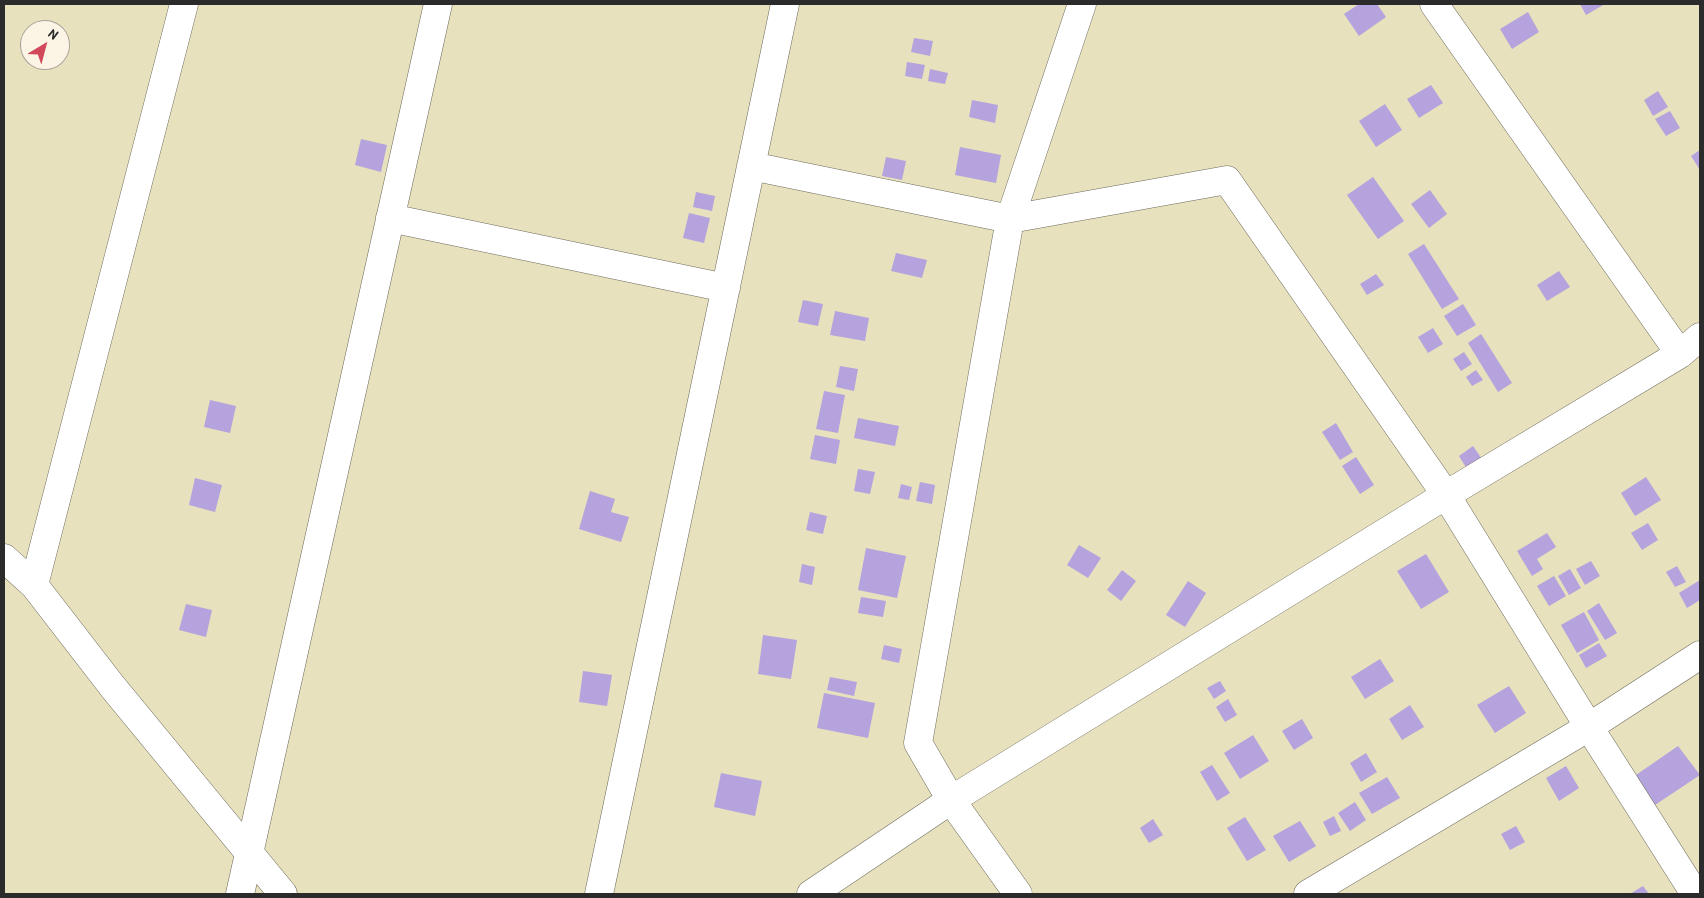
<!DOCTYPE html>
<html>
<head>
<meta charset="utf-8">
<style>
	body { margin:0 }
	#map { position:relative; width:1704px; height:898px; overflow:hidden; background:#e8e1bd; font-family:"Patrick Hand",sans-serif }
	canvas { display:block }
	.frame { position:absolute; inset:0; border:5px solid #2b2b2b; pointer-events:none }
	.north { position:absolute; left:20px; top:20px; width:50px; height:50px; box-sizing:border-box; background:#fcf5e5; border:1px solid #a8a49b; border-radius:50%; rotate:37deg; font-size:14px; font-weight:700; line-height:20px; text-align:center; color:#2b2b2b }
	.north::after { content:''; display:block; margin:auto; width:18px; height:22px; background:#d1495b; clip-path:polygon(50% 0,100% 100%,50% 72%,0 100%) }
</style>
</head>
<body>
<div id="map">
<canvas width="1704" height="898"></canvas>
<div class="frame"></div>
<div class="north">N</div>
</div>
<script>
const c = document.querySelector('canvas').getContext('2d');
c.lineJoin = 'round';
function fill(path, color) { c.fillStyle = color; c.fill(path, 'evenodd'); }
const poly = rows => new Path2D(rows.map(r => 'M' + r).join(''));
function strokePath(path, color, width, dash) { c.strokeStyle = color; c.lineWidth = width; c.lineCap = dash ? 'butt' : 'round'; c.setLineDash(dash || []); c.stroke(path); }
const building = poly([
	[1359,4,1377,4,1386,17,1359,36,1344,14],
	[1580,4,1605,4,1586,15],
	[1528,12,1539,32,1512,49,1500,29],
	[914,38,933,41,930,56,911,52],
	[907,62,925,65,922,79,905,76],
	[930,69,948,73,945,84,928,81],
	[1431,85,1443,103,1419,118,1407,99],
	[1658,91,1668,107,1653,116,1644,100],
	[972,100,998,105,995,123,969,117],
	[1385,104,1402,130,1376,147,1359,121],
	[1670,111,1680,128,1666,136,1655,119],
	[361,139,387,145,381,172,355,165],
	[960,147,1001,155,996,183,955,175],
	[1700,150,1700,170,1691,156],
	[886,157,906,161,902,180,882,176],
	[1373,177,1404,221,1378,239,1347,195],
	[1430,190,1447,214,1429,228,1411,204],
	[696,192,715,196,712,211,693,207],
	[689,213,710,218,704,243,683,238],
	[1424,244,1459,299,1442,309,1408,254],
	[896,253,927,260,922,278,891,271],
	[1559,271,1570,287,1547,301,1537,285],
	[1376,274,1384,285,1367,295,1360,284],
	[803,300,823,304,818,326,798,322],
	[1463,304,1476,325,1457,336,1444,316],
	[835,311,869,318,865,341,830,335],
	[1433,328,1443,344,1428,353,1418,337],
	[1481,334,1512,383,1498,392,1468,343],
	[1464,352,1472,364,1461,371,1453,359],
	[840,366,858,369,854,391,836,387],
	[1476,370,1483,380,1472,386,1466,377],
	[824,391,845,395,838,433,816,429],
	[210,400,236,406,230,433,204,427],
	[858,418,899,426,895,446,854,438],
	[1336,423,1353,452,1340,460,1322,432],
	[815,435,840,440,836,464,810,459],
	[1473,446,1482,459,1467,469,1459,456],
	[1356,457,1374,485,1360,494,1342,466],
	[858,469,875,472,870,494,854,491],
	[1646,477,1661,500,1635,516,1621,493],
	[195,478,222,485,215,512,189,505],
	[920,482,935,485,932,504,916,501],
	[901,484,912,487,909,500,898,498],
	[590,491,615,499,611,512,629,517,621,542,579,529],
	[810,512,827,516,823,534,806,530],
	[1648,523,1658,540,1642,550,1631,533],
	[1547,533,1556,547,1537,559,1543,569,1532,576,1517,551],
	[1079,545,1101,558,1088,578,1067,565],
	[866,548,906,556,897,598,858,590],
	[1426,554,1449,592,1421,609,1397,571],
	[1591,561,1600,576,1585,585,1576,569],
	[802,564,815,567,812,585,799,582],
	[1677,566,1686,582,1675,587,1666,572],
	[1570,569,1581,588,1569,595,1558,576],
	[1122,570,1136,581,1121,601,1107,590],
	[1554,576,1566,596,1549,606,1537,586],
	[1700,580,1700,600,1687,608,1679,593],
	[1188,581,1206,593,1185,627,1166,615],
	[861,597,886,601,883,617,858,613],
	[1599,603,1617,633,1605,640,1587,611],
	[186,604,212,610,206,637,179,630],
	[1584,612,1599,640,1577,653,1561,625],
	[763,635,797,640,791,679,758,674],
	[1599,643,1607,656,1586,668,1579,655],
	[884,645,902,649,899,663,881,659],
	[1380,659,1394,681,1365,699,1351,677],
	[583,671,612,675,607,706,579,702],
	[830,677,857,682,854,696,827,690],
	[1220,681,1226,691,1214,699,1207,688],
	[1509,686,1526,713,1495,733,1477,705],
	[824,693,875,703,868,738,817,728],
	[1228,699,1237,715,1225,722,1216,707],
	[1410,705,1424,727,1402,740,1389,719],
	[1302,719,1313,738,1294,750,1282,731],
	[1253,735,1269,761,1240,779,1224,753],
	[1678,746,1700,775,1655,805,1636,775],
	[1366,753,1377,772,1361,782,1350,763],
	[1212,765,1230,793,1217,801,1200,772],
	[1566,766,1579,788,1559,801,1546,778],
	[721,773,762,781,755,816,714,807],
	[1387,777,1400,798,1372,814,1359,793],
	[1355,802,1366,820,1350,831,1338,813],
	[1334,816,1341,831,1330,836,1323,822],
	[1245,817,1266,850,1247,861,1227,828],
	[1153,819,1163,835,1149,843,1140,828],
	[1300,821,1316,846,1289,862,1273,836],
	[1516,826,1525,842,1510,850,1501,834],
	[1643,886,1649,894,1630,894]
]);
const minor = poly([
	[1434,4,1680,354],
	[751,166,1010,219,1227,180,1446,495,1589,727,1695,894],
	[390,218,726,288],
	[4,558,34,585,112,686,283,894],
	[34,585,184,4],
	[240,894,438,4],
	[599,894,785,4],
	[811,894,951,800,1446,495,1680,354,1700,337],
	[1018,894,951,800,918,743,1010,219,1082,4],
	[1308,894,1589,727,1700,655]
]);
fill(building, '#b4a3dd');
strokePath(minor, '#6d6b5e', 29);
strokePath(minor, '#fff', 28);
</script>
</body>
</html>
